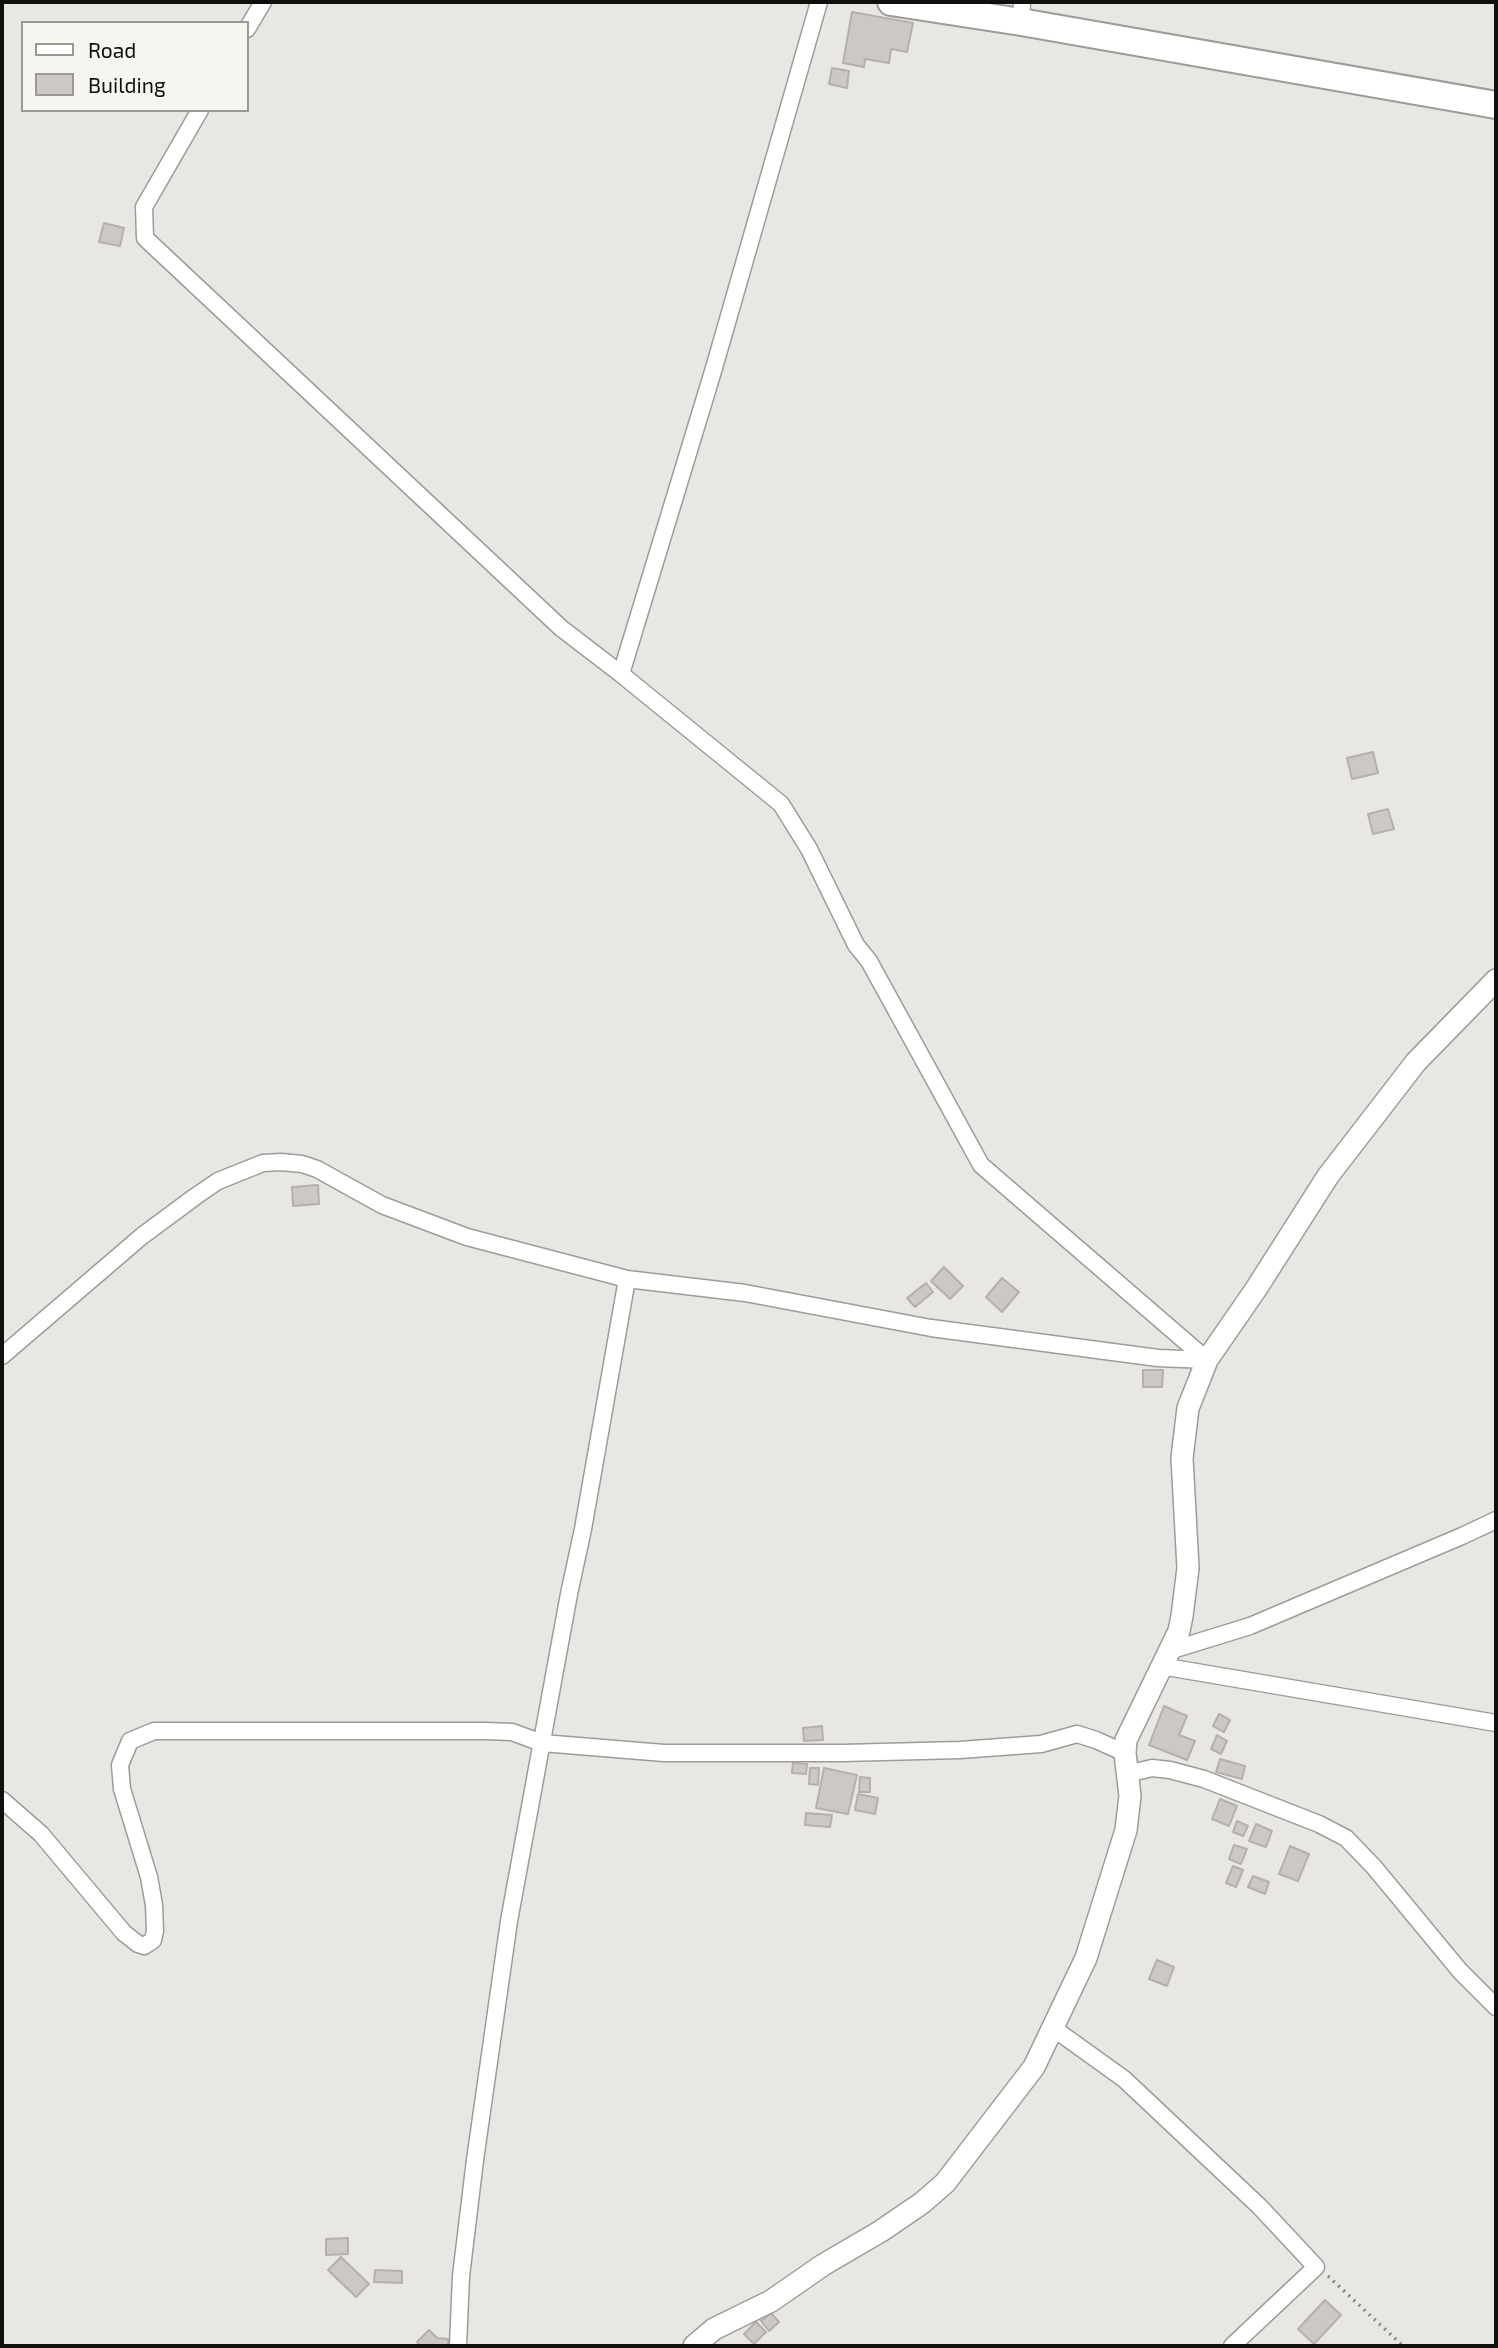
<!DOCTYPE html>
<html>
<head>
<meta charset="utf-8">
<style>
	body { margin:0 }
	#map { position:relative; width:1498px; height:2348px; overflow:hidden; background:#e9e7e3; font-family:"Exo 2",sans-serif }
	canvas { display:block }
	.frame { position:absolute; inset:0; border:4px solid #100f0e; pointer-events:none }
	.legend { position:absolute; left:21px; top:21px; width:228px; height:91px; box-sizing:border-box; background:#f6f5f0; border:2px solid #9a9996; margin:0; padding:9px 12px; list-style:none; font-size:21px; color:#100f0e }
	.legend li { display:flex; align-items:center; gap:14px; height:35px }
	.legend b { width:35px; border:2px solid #9a9996 }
</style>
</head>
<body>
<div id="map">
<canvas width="1498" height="2348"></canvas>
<div class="frame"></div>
<ul class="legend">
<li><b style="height:9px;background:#fff"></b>Road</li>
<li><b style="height:19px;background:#ccc8c5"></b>Building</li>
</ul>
</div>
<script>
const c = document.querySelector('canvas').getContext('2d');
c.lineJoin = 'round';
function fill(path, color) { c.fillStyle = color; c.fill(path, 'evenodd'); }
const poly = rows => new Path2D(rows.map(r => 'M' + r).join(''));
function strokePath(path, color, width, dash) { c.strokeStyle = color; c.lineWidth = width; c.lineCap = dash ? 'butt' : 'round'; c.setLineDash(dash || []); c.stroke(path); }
const building = poly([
	[852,12,913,23,907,52,891,49,889,63,865,59,864,67,843,63,852,12],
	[832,68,849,71,847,88,829,84,832,68],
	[104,223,124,228,120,246,99,242,104,223],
	[1373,752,1378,773,1352,779,1347,758,1373,752],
	[1388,809,1394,829,1373,834,1368,814,1388,809],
	[318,1185,319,1204,293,1206,292,1187,318,1185],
	[944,1267,963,1286,950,1299,931,1281,944,1267],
	[1002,1278,1019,1292,1002,1312,986,1297,1002,1278],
	[926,1283,933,1292,915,1307,907,1298,926,1283],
	[1143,1370,1163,1370,1162,1387,1143,1387,1143,1370],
	[1164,1706,1187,1716,1179,1735,1195,1741,1187,1760,1149,1745,1164,1706],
	[1219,1714,1230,1720,1224,1732,1213,1726,1219,1714],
	[822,1726,823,1740,804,1741,803,1728,822,1726],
	[1217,1735,1227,1741,1221,1754,1211,1749,1217,1735],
	[1220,1759,1245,1766,1242,1779,1216,1772,1220,1759],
	[793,1763,807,1764,806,1774,792,1773,793,1763],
	[810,1768,819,1768,818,1785,809,1784,810,1768],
	[824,1768,857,1775,848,1814,816,1808,824,1768],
	[860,1777,870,1778,870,1792,859,1792,860,1777],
	[858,1794,878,1798,875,1814,855,1810,858,1794],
	[1220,1799,1237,1806,1229,1826,1212,1819,1220,1799],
	[806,1813,832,1815,830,1827,805,1825,806,1813],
	[1237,1821,1248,1826,1243,1836,1233,1832,1237,1821],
	[1256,1824,1272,1831,1266,1847,1249,1841,1256,1824],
	[1234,1845,1247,1849,1241,1864,1229,1859,1234,1845],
	[1290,1846,1309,1854,1298,1881,1279,1874,1290,1846],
	[1233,1866,1243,1870,1236,1887,1226,1883,1233,1866],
	[1253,1876,1269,1882,1265,1894,1248,1887,1253,1876],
	[1157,1960,1174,1967,1167,1986,1149,1979,1157,1960],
	[348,2238,348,2254,326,2255,326,2239,348,2238],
	[341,2257,369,2284,356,2297,328,2270,341,2257],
	[375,2270,402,2271,402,2283,374,2282,375,2270],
	[1325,2300,1341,2315,1314,2344,1298,2329,1325,2300],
	[771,2313,779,2322,769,2331,761,2321,771,2313],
	[756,2322,766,2332,754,2344,744,2334,756,2322],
	[429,2330,437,2338,448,2339,448,2346,421,2346,417,2342,429,2330]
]);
const path = poly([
	[1328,2276,1403,2346]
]);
const minor = poly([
	[1021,22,1022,2],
	[247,29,263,2],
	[200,110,144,207,145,238,561,628,621,674,781,804,809,849,856,945,869,961,981,1165,1207,1360],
	[621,674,714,368,819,2],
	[2,1356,142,1236,196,1196,218,1181,263,1163,281,1162,302,1164,317,1169,382,1205,467,1237,627,1279],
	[1169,1651,1250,1626,1462,1536,1496,1520],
	[1161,1666,1496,1723],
	[1127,1774,1152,1768,1170,1770,1204,1779,1319,1824,1346,1838,1374,1867,1460,1971,1496,2007],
	[2,1800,41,1834,124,1933,138,1944,144,1946,153,1940,155,1931,154,1905,149,1877,122,1789,120,1765,130,1741,154,1731,486,1731,512,1732,542,1743,664,1753,843,1753,960,1750,1041,1744,1077,1734,1096,1740,1125,1753],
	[1053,2028,1124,2079,1260,2207,1316,2267,1232,2346],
	[458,2346,461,2276,475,2160,509,1921,569,1594,583,1529,627,1279,745,1293,931,1328,1158,1358,1207,1360]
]);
const tertiary = poly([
	[694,2346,714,2329,771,2301,823,2265,881,2231,922,2203,945,2183,1034,2067,1086,1958,1126,1830,1130,1796,1125,1753,1126,1740,1179,1631,1182,1616,1188,1568,1182,1458,1188,1408,1196,1388,1207,1360,1256,1289,1328,1176,1416,1062,1496,980]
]);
const primary = poly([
	[891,2,1021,22,1496,105]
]);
fill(building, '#ccc8c5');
strokePath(building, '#b4b0ad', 2);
strokePath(minor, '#9d9c97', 19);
strokePath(tertiary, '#9d9c97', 24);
strokePath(primary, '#9d9c97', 30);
strokePath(path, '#888784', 3.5, [2, 5]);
strokePath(minor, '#fff', 16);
strokePath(tertiary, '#fff', 21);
strokePath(primary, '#fff', 26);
</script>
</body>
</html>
